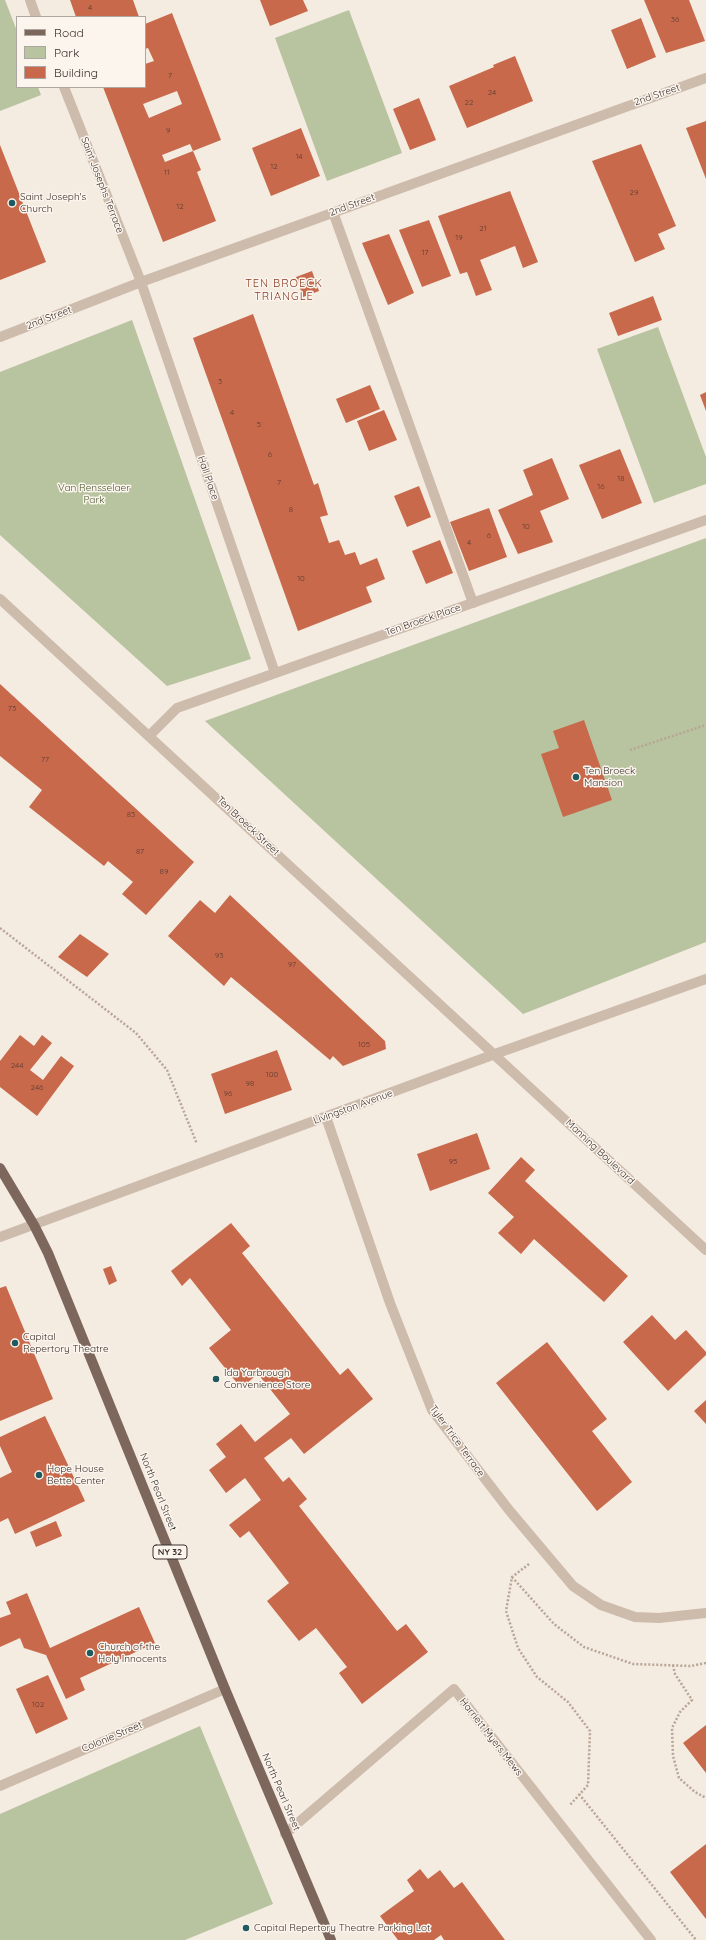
<!DOCTYPE html>
<html>
<head>
<meta charset="utf-8">
<style>
	body { margin:0 }
	#map { position:relative; width:706px; height:1940px; overflow:hidden; background:#f4ebe1; font-family:Quicksand,sans-serif }
	canvas { display:block }
	.legend { position:absolute; left:16px; top:16px; width:130px; height:72px; box-sizing:border-box; background:#fbf5ee; border:1px solid #aea6a0; margin:0; padding:5px 7px; list-style:none; font-size:12px; color:#3b302b }
	.legend li { display:flex; align-items:center; gap:8px; height:20px }
	.legend b { width:20px; border:1px solid #aea6a0 }
</style>
</head>
<body>
<div id="map">
<canvas width="706" height="1940"></canvas>
<ul class="legend">
<li><b style="height:5px;background:#7d675c"></b>Road</li>
<li><b style="height:11px;background:#b8c4a0"></b>Park</li>
<li><b style="height:11px;background:#c8694b"></b>Building</li>
</ul>
</div>
<script>
const c = document.querySelector('canvas').getContext('2d');
c.lineJoin = 'round';
function fill(path, color) { c.fillStyle = color; c.fill(path, 'evenodd'); }
const poly = rows => new Path2D(rows.map(r => 'M' + r).join(''));
function strokePath(path, color, width, dash) { c.strokeStyle = color; c.lineWidth = width; c.lineCap = dash ? 'butt' : 'round'; c.setLineDash(dash || []); c.stroke(path); }
function drawText(font, color, halo, rows, align = 'center') {
  c.font = font + ' Quicksand,sans-serif'; c.lineWidth = 3; c.setLineDash([]); c.textBaseline = 'middle'; c.strokeStyle = halo; c.fillStyle = color; for (const [text, x, y, turn = 0] of rows) {
    c.save(); c.translate(x, y); c.rotate((+turn || 0) * Math.PI / 180); c.textAlign = isNaN(turn) ? turn : align; if (halo) c.strokeText(text, 0, 0); c.fillText(text, 0, 0); c.restore();
  }
}
const green = poly([
	[0,0,5,0,17,31,17,87,38,87,41,95,0,111],
	[349,10,402,153,327,181,275,38],
	[132,320,251,659,167,686,0,535,0,372],
	[658,327,706,457,706,484,654,503,597,349],
	[706,538,706,942,523,1014,205,721],
	[200,1726,273,1904,185,1940,0,1940,0,1814]
]);
const building = poly([
	[70,0,133,0,139,17,76,17],
	[260,0,303,0,308,11,270,26],
	[644,0,689,0,705,41,666,53],
	[172,13,221,140,193,151,190,144,162,155,165,162,193,151,201,170,197,172,216,221,163,242,103,87,145,87,145,64,154,61,148,48,145,49,145,24],
	[177,91,182,104,149,118,143,104],
	[641,18,656,57,627,69,611,30],
	[515,56,533,101,467,128,449,86,494,67,493,65],
	[419,98,436,140,410,150,393,109],
	[706,121,706,179,686,128],
	[301,128,320,176,271,196,252,148],
	[641,144,676,226,658,234,665,249,635,262,592,161],
	[0,145,46,262,0,280],
	[510,191,538,262,523,268,515,246,480,260,492,290,476,296,467,272,460,274,438,216],
	[429,220,451,276,422,287,399,230],
	[389,234,414,293,388,305,362,243],
	[312,271,319,291,303,297,296,277],
	[653,296,662,320,618,336,609,313],
	[253,314,314,485,318,483,328,515,320,517,329,543,339,540,345,555,355,552,360,565,377,558,385,579,366,587,372,602,298,631,193,338],
	[370,385,380,409,346,423,336,399],
	[706,392,706,411,700,395],
	[384,410,397,440,369,451,357,421],
	[620,449,642,503,602,519,579,465],
	[552,458,569,499,540,511,553,542,518,554,498,510,533,495,523,470],
	[419,486,431,517,407,527,394,496],
	[489,508,507,557,469,571,450,522],
	[440,540,453,573,426,584,412,551],
	[0,684,194,862,146,915,122,894,133,882,108,861,104,866,29,807,42,790,0,756],
	[584,720,612,800,563,817,541,754,559,748,553,731],
	[230,895,385,1041,386,1049,343,1066,333,1056,330,1060,231,977,224,986,168,936,200,900,215,913],
	[80,934,109,954,87,977,58,957],
	[20,1035,34,1046,42,1035,52,1043,30,1070,43,1080,61,1056,74,1066,37,1116,0,1087,0,1061],
	[277,1050,292,1090,225,1114,211,1074],
	[477,1133,490,1169,430,1191,417,1154],
	[521,1157,535,1170,525,1181,628,1276,604,1302,534,1239,521,1254,498,1233,514,1217,488,1193],
	[231,1223,250,1246,242,1253,340,1375,348,1368,373,1399,304,1454,291,1438,264,1458,283,1482,289,1477,307,1499,299,1506,397,1631,406,1624,428,1652,362,1704,339,1673,347,1667,316,1628,299,1641,267,1601,289,1583,249,1531,240,1538,229,1525,261,1500,245,1478,226,1493,209,1470,226,1457,216,1444,241,1424,255,1442,290,1414,258,1374,241,1388,209,1348,231,1330,190,1278,182,1286,171,1271],
	[111,1266,117,1281,109,1285,103,1269],
	[6,1286,53,1399,0,1421,0,1288],
	[652,1315,675,1340,686,1330,706,1352,706,1355,668,1391,623,1342],
	[547,1342,607,1419,592,1431,632,1482,597,1511,496,1383],
	[706,1400,706,1424,694,1411],
	[45,1416,85,1501,15,1534,8,1518,0,1522,0,1478,12,1472,0,1446,0,1437],
	[56,1521,62,1536,36,1547,30,1532],
	[27,1593,50,1648,139,1607,155,1643,80,1678,85,1690,66,1699,46,1655,24,1648,20,1638,0,1647,0,1618,11,1614,6,1602],
	[48,1675,68,1719,36,1734,16,1689],
	[706,1725,706,1773,683,1743],
	[706,1844,706,1919,670,1872],
	[420,1869,428,1879,440,1870,454,1888,462,1882,505,1940,444,1940,441,1935,434,1940,398,1940,380,1916,414,1891,407,1880]
]);
const path = poly([
	[630,750,706,725],
	[0,928,136,1033,167,1070,197,1144],
	[529,1564,512,1577,506,1611,518,1648,537,1677,568,1702,590,1731,588,1785,570,1805],
	[512,1577,554,1624,584,1647,633,1664,691,1666,706,1663],
	[673,1665,675,1674,692,1700,680,1712,672,1728,673,1756,679,1778,695,1792,706,1798],
	[579,1794,696,1940]
]);
const service = poly([
	[333,212,473,603],
	[326,1117,390,1303,432,1410,509,1510,573,1586,601,1605,635,1617,659,1618,706,1613],
	[285,1834,454,1689,651,1940]
]);
const minor = poly([
	[30,0,36,17],
	[64,87,141,282,275,673],
	[0,337,141,282,706,78],
	[150,735,177,708,706,520],
	[0,1786,225,1689]
]);
const tertiary = poly([
	[0,599,706,1250],
	[0,1237,495,1054,706,979]
]);
const primary = poly([
	[0,1168,34,1225,48,1253,225,1689,331,1940]
]);
const markers = [
	[12,203,4,"#1f5a5e"],
	[576,777,4,"#1f5a5e"],
	[15,1343,4,"#1f5a5e"],
	[216,1379,4,"#1f5a5e"],
	[39,1475,4,"#1f5a5e"],
	[90,1653,4,"#1f5a5e"],
	[246,1928,4,"#1f5a5e"]
];
const numberNames = [
	["4",90,8],
	["36",675,20],
	["7",170,76],
	["24",492,93],
	["22",469,103],
	["9",168,131],
	["14",299,157],
	["12",274,167],
	["11",167,173],
	["29",634,193],
	["12",180,207],
	["21",483,229],
	["19",459,238],
	["17",425,253],
	["3",220,382],
	["4",232,413],
	["5",259,425],
	["6",270,455],
	["18",621,479],
	["7",279,483],
	["16",601,487],
	["8",291,510],
	["10",526,527],
	["6",489,536],
	["4",469,543],
	["10",301,579],
	["73",12,709],
	["77",45,760],
	["83",131,815],
	["87",140,852],
	["89",164,872],
	["93",219,956],
	["97",292,965],
	["105",364,1045],
	["244",17,1066],
	["100",272,1075],
	["98",250,1084],
	["246",37,1088],
	["96",228,1094],
	["95",453,1162],
	["102",38,1705]
];
const shields = [
	[170,1552,34]
];
const shieldNames = [
	["NY 32",170,1552]
];
const streetNames = [
	["2nd Street",657,95,-19],
	["Saint Josephs Terrace",102,185,69],
	["2nd Street",352,205,-20],
	["2nd Street",49,318,-21],
	["Hall Place",208,478,71],
	["Ten Broeck Place",423,620,-19],
	["Ten Broeck Street",248,826,43],
	["Livingston Avenue",353,1107,-20],
	["Manning Boulevard",600,1152,43],
	["Tyler Trice Terrace",457,1441,54],
	["North Pearl Street",158,1492,68],
	["Colonie Street",112,1737,-23],
	["Harriett Myers Mews",491,1737,52],
	["North Pearl Street",281,1792,67]
];
const poiNames = [
	["Saint Joseph's",20,197],
	["Church",20,209],
	["Ten Broeck",584,771],
	["Mansion",584,783],
	["Capital",23,1337],
	["Repertory Theatre",23,1349],
	["Ida Yarbrough",224,1373],
	["Convenience Store",224,1385],
	["Hope House",47,1469],
	["Bette Center",47,1481],
	["Church of the",98,1647],
	["Holy Innocents",98,1659],
	["Capital Repertory Theatre Parking Lot",254,1928]
];
const parkNames = [
	["Van Rensselaer",94,488],
	["Park",94,500]
];
const neighbourhoodNames = [
	["TEN BROECK",284,284],
	["TRIANGLE",284,297]
];
fill(green, '#b8c4a0');
fill(building, '#c8694b');
strokePath(path, '#b9a596', 2.5, [2, 2]);
strokePath(service, '#cdbbac', 10);
strokePath(minor, '#cdbbac', 10);
strokePath(tertiary, '#cdbbac', 10);
strokePath(primary, '#7d675c', 10);
for (const [x, y, r, color] of markers) { const dot = new Path2D(); dot.arc(x, y, r, 0, 2 * Math.PI); c.fillStyle = color; c.fill(dot); strokePath(dot, '#fbf5ee', 1.5); }
drawText('8px', '#5e3e33', null, numberNames);
for (const [x, y, w] of shields) { const box = new Path2D(); box.roundRect(x - w / 2, y - 7, w, 14, 3); c.fillStyle = '#fbf5ee'; c.fill(box); strokePath(box, '#3b302b', 1); }
drawText('bold 9px', '#3b302b', null, shieldNames);
drawText('10px', '#3b302b', '#fbf5ee', streetNames);
drawText('10px', '#3b302b', '#fbf5ee', poiNames, 'left');
drawText('10px', '#4a5a2e', '#fbf5ee', parkNames);
c.letterSpacing = '1px';
drawText('11px', '#8c3b22', '#fbf5ee', neighbourhoodNames);
c.letterSpacing = '0px';
</script>
</body>
</html>
